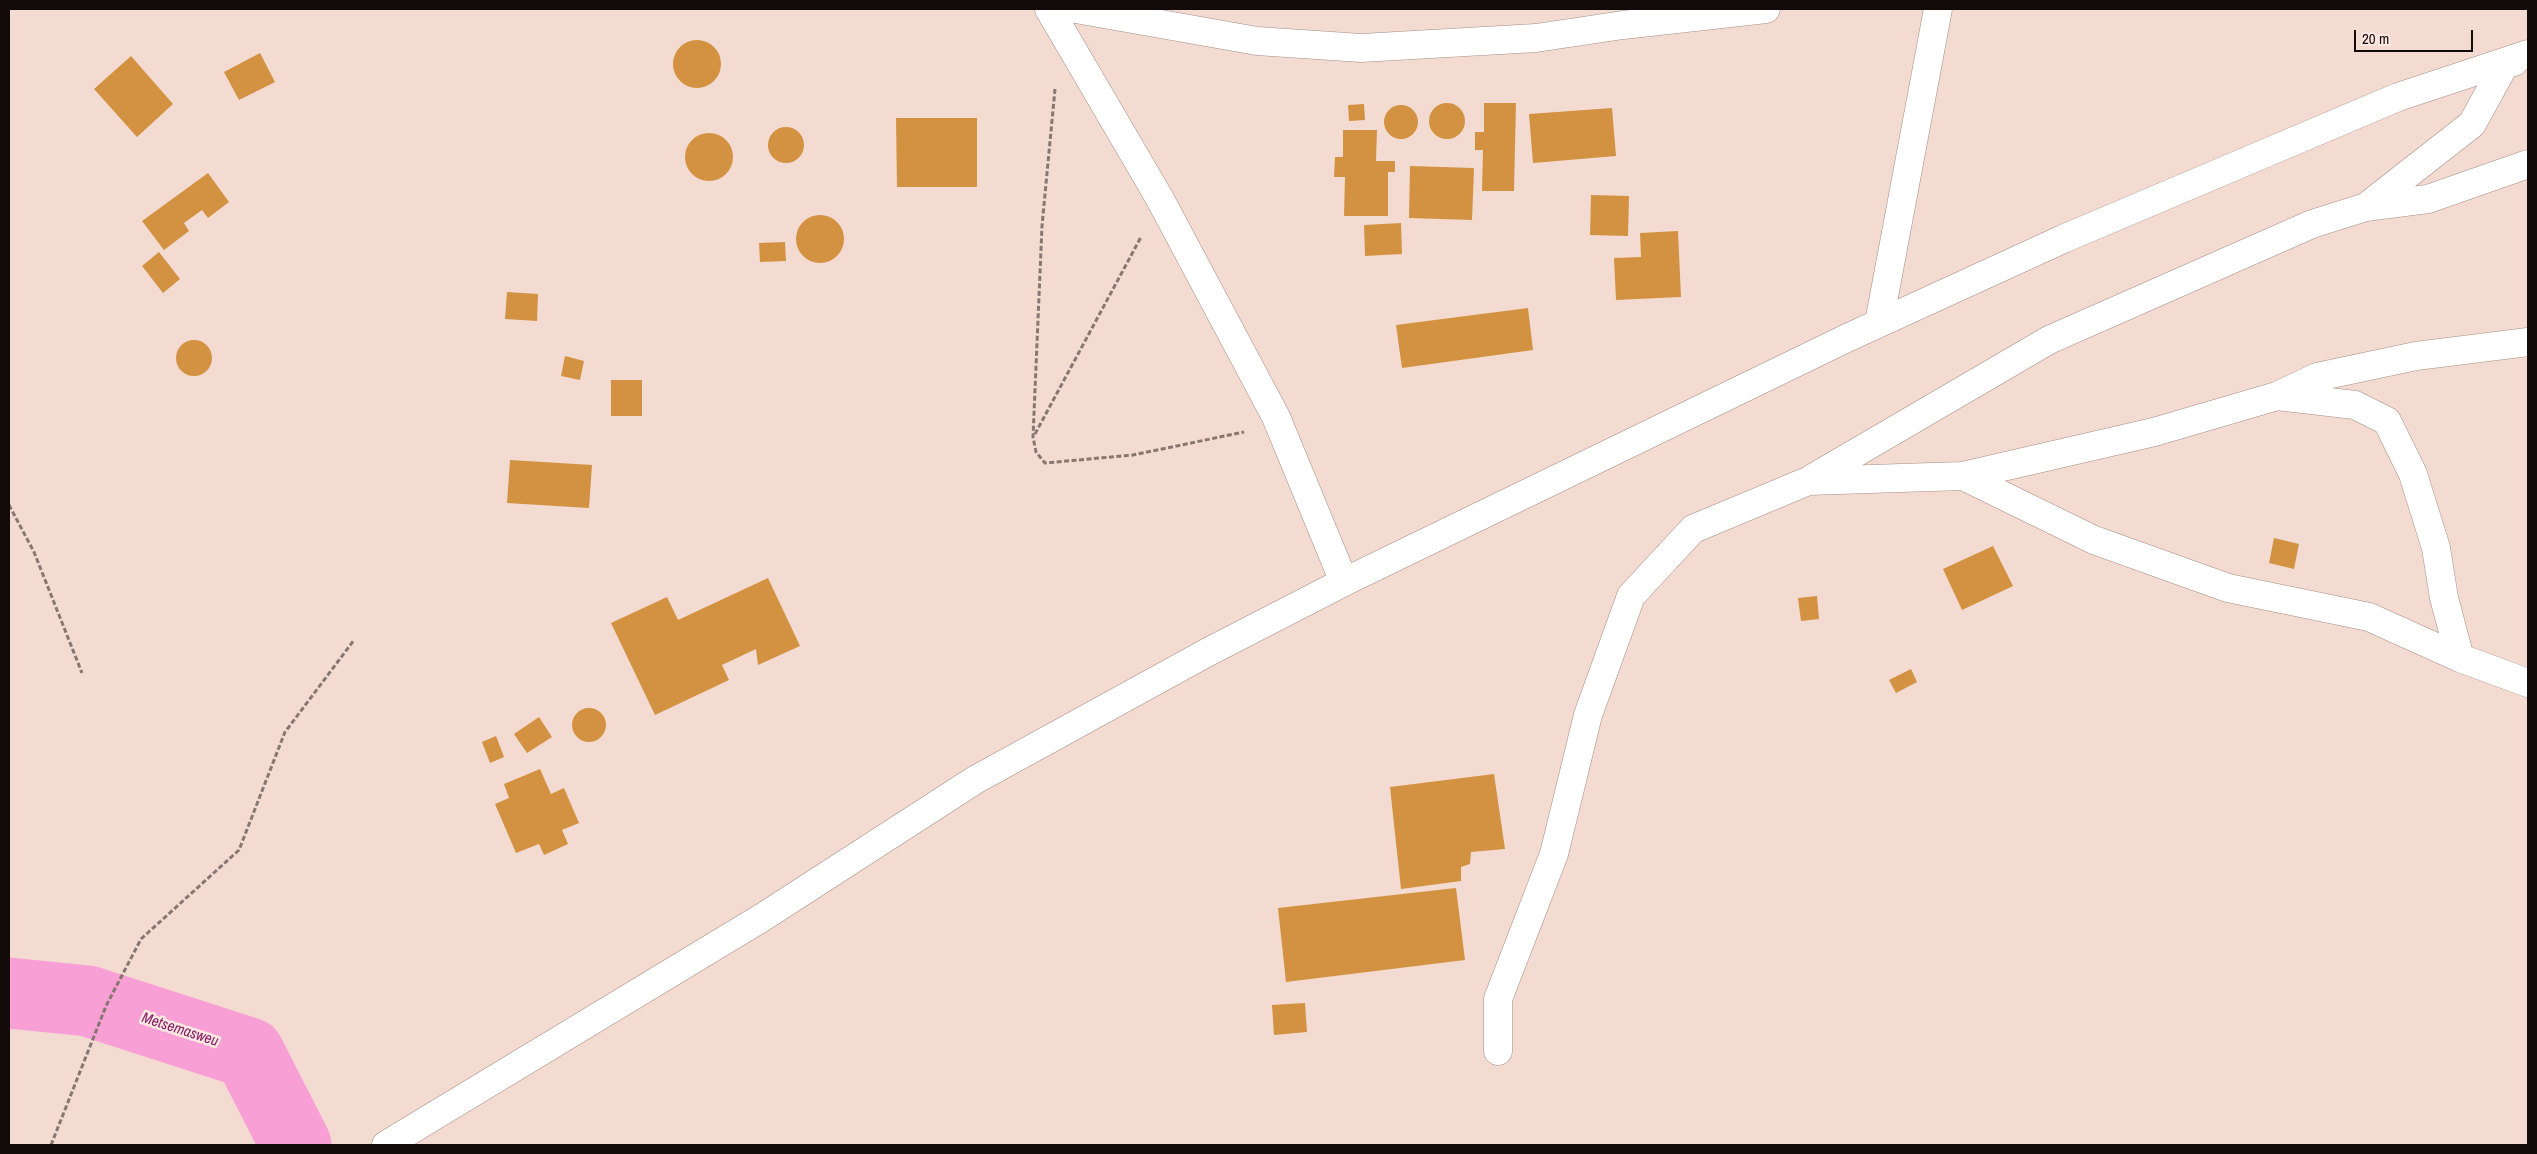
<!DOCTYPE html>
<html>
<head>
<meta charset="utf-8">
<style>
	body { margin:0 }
	#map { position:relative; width:2537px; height:1154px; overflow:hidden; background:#f3dbd2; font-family:"Archivo Narrow",sans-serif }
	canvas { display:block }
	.frame { position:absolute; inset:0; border:10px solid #120a08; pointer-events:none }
	.scale { position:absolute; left:2354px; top:30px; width:119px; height:22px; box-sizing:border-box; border:2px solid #120a08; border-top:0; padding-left:6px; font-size:15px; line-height:18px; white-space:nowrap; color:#120a08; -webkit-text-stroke:4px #fde9e2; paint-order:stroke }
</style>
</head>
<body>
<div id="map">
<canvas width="2537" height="1154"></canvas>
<div class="frame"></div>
<div class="scale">20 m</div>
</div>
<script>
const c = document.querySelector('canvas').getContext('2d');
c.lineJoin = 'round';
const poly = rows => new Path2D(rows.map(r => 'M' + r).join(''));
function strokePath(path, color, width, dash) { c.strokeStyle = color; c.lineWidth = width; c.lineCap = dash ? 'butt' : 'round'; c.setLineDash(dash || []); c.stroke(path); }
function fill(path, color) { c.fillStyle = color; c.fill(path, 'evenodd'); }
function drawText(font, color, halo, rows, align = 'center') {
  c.font = font + ' "Archivo Narrow",sans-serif'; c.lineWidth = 5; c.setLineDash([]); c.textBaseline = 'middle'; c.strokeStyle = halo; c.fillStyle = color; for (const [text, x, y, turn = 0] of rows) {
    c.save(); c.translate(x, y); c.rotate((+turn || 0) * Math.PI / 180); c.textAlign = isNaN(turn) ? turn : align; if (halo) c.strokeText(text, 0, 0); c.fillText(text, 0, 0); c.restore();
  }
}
const river = poly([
	[9,993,88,1001,249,1053,296,1145]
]);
const building = poly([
	'673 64a24 24 0 1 1 48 0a24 24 0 1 1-48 0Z',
	[260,53,275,82,239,100,224,72],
	[131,56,173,104,137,137,94,89],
	'1429 121a18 18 0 1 1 36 0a18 18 0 1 1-36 0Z',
	[1484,103,1516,103,1514,191,1482,191,1483,150,1475,150,1475,132,1484,132],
	[1364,104,1365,120,1349,121,1348,105],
	'1384 122a17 17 0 1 1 34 0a17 17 0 1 1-34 0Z',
	[1612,108,1616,156,1533,163,1529,114],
	[896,118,977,118,977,187,897,187],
	'768 145a18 18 0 1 1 36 0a18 18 0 1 1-36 0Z',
	[1343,130,1377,130,1376,161,1395,161,1395,172,1388,172,1388,216,1344,216,1345,177,1334,177,1335,157,1343,157],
	'685 157a24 24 0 1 1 48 0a24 24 0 1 1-48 0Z',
	[1410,166,1474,168,1472,220,1409,218],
	[208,173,229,202,208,218,202,210,184,223,189,231,164,250,142,221],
	[1591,195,1629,196,1628,236,1590,235],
	'796 239a24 24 0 1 1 48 0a24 24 0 1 1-48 0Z',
	[1401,223,1402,254,1365,256,1364,225],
	[1678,231,1681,297,1616,300,1614,258,1641,257,1640,233],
	[785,242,786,261,760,262,759,243],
	[159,252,180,279,163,293,142,266],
	[507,292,538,294,537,321,505,319],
	[1528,308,1533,350,1402,368,1396,325],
	'176 358a18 18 0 1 1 36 0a18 18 0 1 1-36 0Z',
	[565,356,584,361,580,380,561,376],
	[611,380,642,380,642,416,611,416],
	[510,460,592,465,589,508,507,503],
	[2274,538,2299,544,2294,569,2269,563],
	[1993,546,2013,586,1962,610,1943,569],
	[768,578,800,646,758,665,756,649,722,665,729,680,655,715,611,623,667,597,678,620],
	[1817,596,1819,619,1801,621,1798,598],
	[1911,669,1917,682,1896,693,1889,680],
	'572 725a17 17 0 1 1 34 0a17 17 0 1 1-34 0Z',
	[539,717,552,737,527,753,514,734],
	[496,736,504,757,490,763,482,742],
	[540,769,551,794,564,788,579,823,562,830,568,844,544,855,539,844,516,853,495,804,509,798,504,784],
	[1494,774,1505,849,1471,852,1470,864,1461,867,1461,881,1401,889,1390,787],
	[1456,888,1465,960,1286,982,1278,908],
	[1305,1003,1307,1032,1274,1035,1272,1005]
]);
const path = poly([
	[1055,89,1042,226,1033,437,1036,452,1045,463,1133,455,1244,432],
	[1035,434,1141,237],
	[9,505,34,552,82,673],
	[51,1145,106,1006,141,939,239,850,285,732,354,640]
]);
const minor = poly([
	[1049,9,1160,199,1276,417,1344,582],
	[1076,9,1257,41,1361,48,1536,38,1623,25,1766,9],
	[2514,62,2506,62,2472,124,2366,207,2428,199,2528,164],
	[1879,323,1938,9],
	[2277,396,2355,405,2387,421,2413,474,2436,548,2444,598,2460,658,2528,683],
	[1963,476,2094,540,2228,588,2369,617,2460,658],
	[1811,479,2049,340,2312,224,2366,207],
	[1498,1051,1498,999,1554,854,1588,715,1631,596,1693,529,1808,481,1963,476,2154,432,2277,396,2317,377,2416,356,2528,342],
	[386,1145,763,917,975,780,1208,652,1344,582,1847,338,2063,239,2398,97,2528,54]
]);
const waterNames = [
	["Metsemasweu",180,1030,18]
];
strokePath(river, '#f8a0d5', 71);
fill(building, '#d39241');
strokePath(minor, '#a58e86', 29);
strokePath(path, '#877671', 3, [5, 2.5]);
strokePath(minor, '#fff', 28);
drawText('italic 15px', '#852167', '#fde9e2', waterNames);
</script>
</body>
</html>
